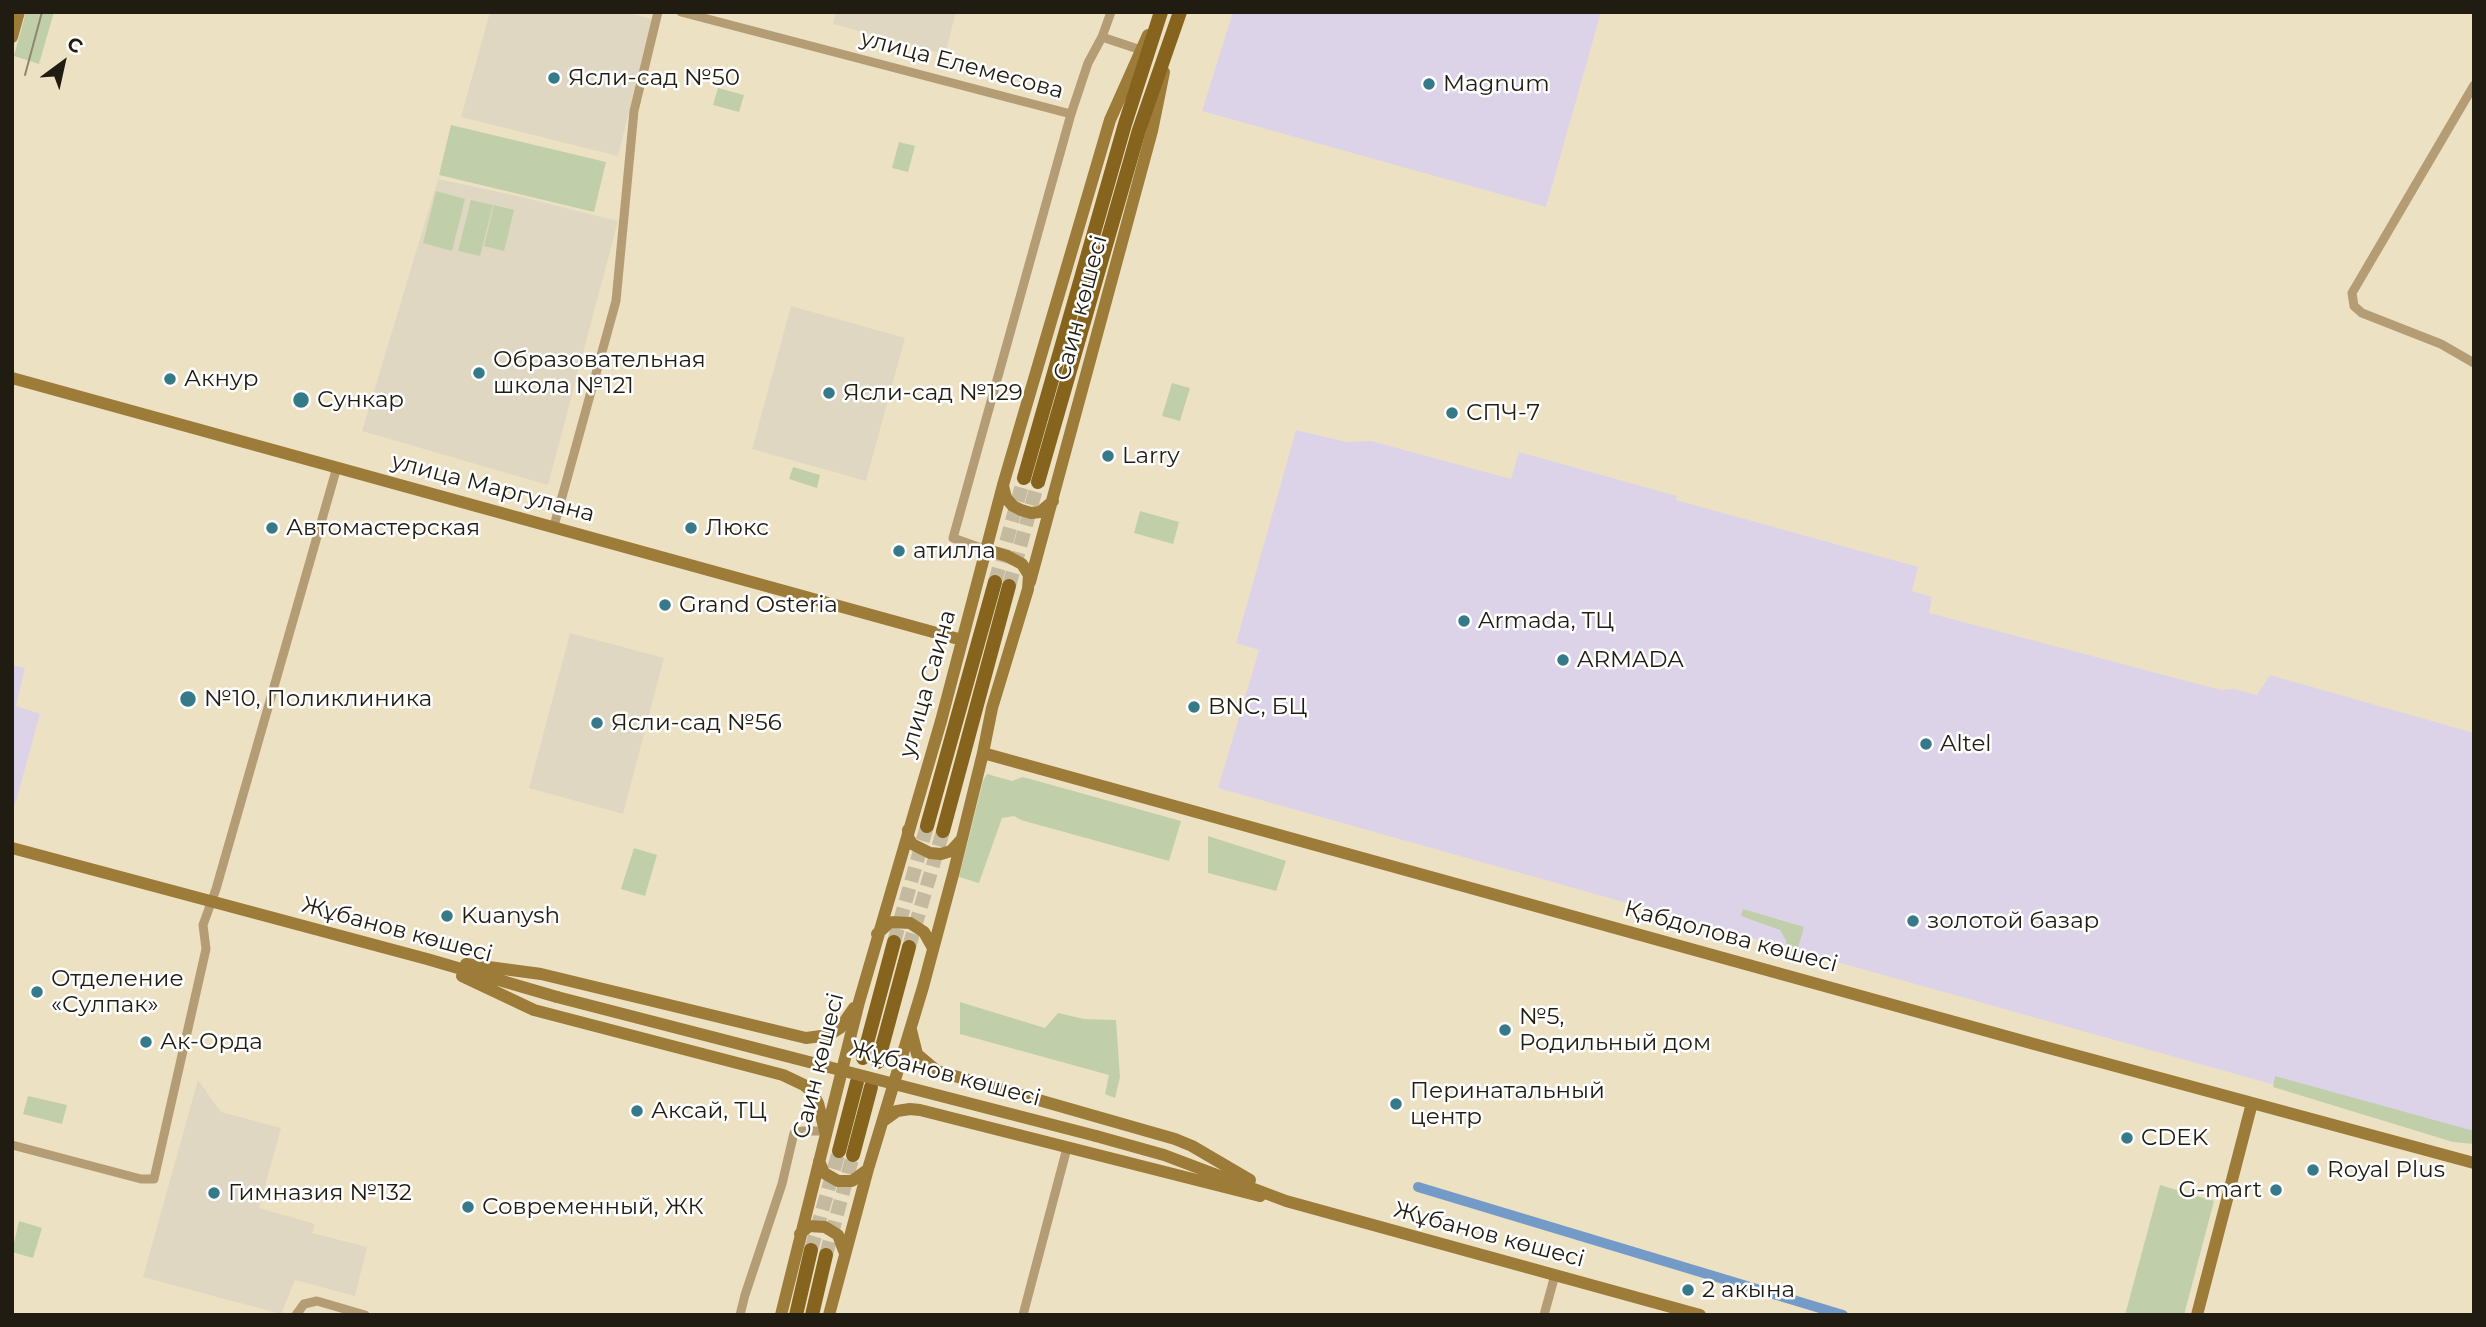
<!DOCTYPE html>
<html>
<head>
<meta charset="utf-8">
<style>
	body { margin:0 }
	#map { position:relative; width:2486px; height:1327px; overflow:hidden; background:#ede1c4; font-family:Montserrat,sans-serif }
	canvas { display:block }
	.frame { position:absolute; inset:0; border:14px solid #201c12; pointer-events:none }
	.north { position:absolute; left:28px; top:28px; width:70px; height:70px; -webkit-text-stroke:5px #fff; paint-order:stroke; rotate:33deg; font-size:19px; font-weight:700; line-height:28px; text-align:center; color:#201c12 }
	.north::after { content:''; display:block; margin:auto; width:24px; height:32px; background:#201c12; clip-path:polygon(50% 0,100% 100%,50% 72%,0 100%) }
</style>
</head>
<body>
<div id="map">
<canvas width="2486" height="1327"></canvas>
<div class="frame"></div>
<div class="north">С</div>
</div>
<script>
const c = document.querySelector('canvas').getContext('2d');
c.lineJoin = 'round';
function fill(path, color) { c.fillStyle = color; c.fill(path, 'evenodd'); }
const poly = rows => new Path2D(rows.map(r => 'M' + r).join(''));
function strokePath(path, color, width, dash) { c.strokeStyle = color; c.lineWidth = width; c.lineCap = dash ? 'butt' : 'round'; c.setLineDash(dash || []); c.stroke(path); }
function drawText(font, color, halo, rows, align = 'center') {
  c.font = font + ' Montserrat,sans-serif'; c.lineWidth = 5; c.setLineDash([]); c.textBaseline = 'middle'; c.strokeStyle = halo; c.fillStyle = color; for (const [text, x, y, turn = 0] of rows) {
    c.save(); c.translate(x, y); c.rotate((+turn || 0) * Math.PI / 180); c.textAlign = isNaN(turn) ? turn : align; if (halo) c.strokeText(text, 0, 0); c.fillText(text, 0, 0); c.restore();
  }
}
const commercial = poly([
	[1233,12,1601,12,1546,207,1202,111],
	[1296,430,1346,442,1371,441,1511,479,1519,452,1677,496,1676,500,1918,567,1912,591,1932,597,1929,613,2221,690,2234,689,2257,695,2270,675,2474,733,2474,1141,1218,788,1259,650,1236,643],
	[12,665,25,668,16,706,40,714,15,805,12,804]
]);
const education = poly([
	[490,12,625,12,652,19,618,156,461,117],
	[836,12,956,12,945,54,833,24],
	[438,179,522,197,618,221,548,485,362,431],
	[791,306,905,338,866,481,752,449],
	[570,633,664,658,623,814,529,788],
	[198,1080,221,1112,281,1128,259,1208,315,1224,312,1233,367,1247,355,1296,295,1280,281,1314,143,1277]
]);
const green = poly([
	[26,12,54,12,39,64,14,56],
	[718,88,744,95,739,112,713,105],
	[451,125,606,162,594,212,439,175],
	[899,142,915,146,908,172,892,168],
	[436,191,465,199,452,251,423,243],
	[471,200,493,205,480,256,458,251],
	[494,205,514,210,504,251,484,246],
	[1172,383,1190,388,1180,421,1162,416],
	[793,467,820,475,817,488,789,479],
	[1140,511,1179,522,1173,544,1134,533],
	[987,774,1012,781,1023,777,1181,821,1169,861,1021,820,1014,816,1002,818,979,883,959,877,983,781],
	[1208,836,1286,861,1276,891,1208,873],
	[634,848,657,855,645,896,621,889],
	[1743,909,1804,927,1795,958,1787,956,1786,940,1780,930,1741,916],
	[960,1002,1045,1028,1058,1013,1084,1019,1116,1020,1120,1077,1115,1098,1105,1094,1109,1075,960,1034],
	[2275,1076,2474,1131,2474,1144,2453,1142,2273,1087],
	[28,1096,67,1105,62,1124,23,1114],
	[2160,1185,2214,1201,2184,1315,2125,1315],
	[19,1221,42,1228,33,1258,12,1252]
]);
const canal = poly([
	[1418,1187,1843,1315]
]);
const primaryTunnel = poly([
	[995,582,1024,478],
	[1009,586,1038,482],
	[894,942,927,826],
	[909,947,943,831],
	[811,1250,839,1151],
	[826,1255,853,1155]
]);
const street = poly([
	[681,12,1071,114],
	[1102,37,1141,50],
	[2474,85,2352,293,2354,306,2362,313,2441,344,2474,363],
	[554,526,616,301,634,111,658,12],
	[987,550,953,538,1071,114,1088,63,1102,37,1111,12],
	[12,1145,141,1179,154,1179,206,949,203,925,216,889,337,467],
	[296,1315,304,1304,317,1301,365,1315],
	[740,1315,745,1295,782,1184,794,1133,802,1131,826,1131],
	[1023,1315,1067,1148],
	[1544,1315,1555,1275]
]);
const secondary = poly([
	[12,37,19,12],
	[12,378,962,640],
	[1003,486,1006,498,1013,506,1021,510,1031,513,1040,512,1053,501],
	[1030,582,1152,131,1164,72],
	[983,753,2034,1044,2474,1163],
	[908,830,908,837,912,844,930,853,941,854,951,851,961,840],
	[12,848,427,959,557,997],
	[877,934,890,922,910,923,924,932,933,948],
	[466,964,541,974,806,1038,829,1035,840,1028,854,1008],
	[462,976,534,1010,783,1075,804,1085,812,1092,818,1103,825,1131],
	[911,1030,917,1054,937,1071,1175,1139,1192,1146,1250,1180],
	[883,1121,897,1111,910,1109,920,1110,1260,1196],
	[1096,1136,1164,1155,1286,1201,1700,1315],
	[819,1161,824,1173,838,1181,852,1181,867,1170],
	[800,1234,809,1226,825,1227,838,1235,844,1251],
	[781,1315,859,1002,941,721,1003,485,1110,120,1148,35],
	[829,1315,868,1169,923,987,954,871,983,753,992,708,1028,589,1029,575,1022,564,1007,556,987,550],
	[2197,1315,2252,1103]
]);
const primary = poly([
	[1024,478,1125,124,1161,12],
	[1038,482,1139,130,1180,12],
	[927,826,995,582],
	[943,831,1009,586],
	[863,1058,894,942],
	[878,1062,909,947],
	[839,1151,857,1082],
	[853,1155,871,1087],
	[796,1315,811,1250],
	[812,1315,826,1255]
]);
const tram = poly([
	[25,75,42,12]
]);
const secondaryBridge = poly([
	[557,997,1096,1136]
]);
const markers = [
	[554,78,7,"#367a89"],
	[1429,84,7,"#367a89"],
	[479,373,7,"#367a89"],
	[170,379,7,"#367a89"],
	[829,393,7,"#367a89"],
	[301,400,9,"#367a89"],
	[1452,413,7,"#367a89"],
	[1108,456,7,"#367a89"],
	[272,528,7,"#367a89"],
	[691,528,7,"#367a89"],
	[899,551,7,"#367a89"],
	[665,605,7,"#367a89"],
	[1464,621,7,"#367a89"],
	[1563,660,7,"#367a89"],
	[188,699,9,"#367a89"],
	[1194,707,7,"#367a89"],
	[597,723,7,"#367a89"],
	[1926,744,7,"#367a89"],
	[447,916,7,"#367a89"],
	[1913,921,7,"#367a89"],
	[37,992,7,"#367a89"],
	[1505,1030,7,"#367a89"],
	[146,1042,7,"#367a89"],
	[1396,1104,7,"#367a89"],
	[637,1111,7,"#367a89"],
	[2127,1138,7,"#367a89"],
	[2313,1170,7,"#367a89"],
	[2276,1190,7,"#367a89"],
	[214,1193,7,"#367a89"],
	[468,1207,7,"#367a89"],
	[1688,1290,7,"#367a89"]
];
const streetNames = [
	["улица Елемесова",962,65,15],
	["Саин көшесі",1081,308,-75],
	["улица Маргулана",493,488,15],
	["улица Саина",928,684,-74],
	["Жұбанов көшесі",397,930,15],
	["Қабдолова көшесі",1731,937,15],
	["Саин көшесі",819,1066,-76],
	["Жұбанов көшесі",945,1074,15],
	["Жұбанов көшесі",1489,1235,15]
];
const poiNames = [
	["Ясли-сад №50",568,78],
	["Magnum",1443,84],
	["Образовательная",493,360],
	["школа №121",493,386],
	["Акнур",184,379],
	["Ясли-сад №129",843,393],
	["Сункар",317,400],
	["СПЧ-7",1466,413],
	["Larry",1122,456],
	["Автомастерская",286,528],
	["Люкс",705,528],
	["атилла",913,551],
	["Grand Osteria",679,605],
	["Armada, ТЦ",1478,621],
	["ARMADA",1577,660],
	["№10, Поликлиника",204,699],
	["BNC, БЦ",1208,707],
	["Ясли-сад №56",611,723],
	["Altel",1940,744],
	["Kuanysh",461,916],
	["золотой базар",1927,921],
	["Отделение",51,979],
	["«Сулпак»",51,1005],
	["№5,",1519,1017],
	["Родильный дом",1519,1043],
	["Ак-Орда",160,1042],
	["Перинатальный",1410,1091],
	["центр",1410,1117],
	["Аксай, ТЦ",651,1111],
	["CDEK",2141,1138],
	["Royal Plus",2327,1170],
	["G-mart",2262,1190,"right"],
	["Гимназия №132",228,1193],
	["Современный, ЖК",482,1207],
	["2 акына",1702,1290]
];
fill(commercial, '#ddd3e8');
fill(education, '#e0d7c2');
fill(green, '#c0cfa9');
strokePath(canal, '#749bc8', 10);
strokePath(primaryTunnel, '#c4baa0', 14, [14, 7]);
strokePath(street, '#b49d74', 9);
strokePath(secondary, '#9d7b38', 12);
strokePath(primary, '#86641e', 14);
strokePath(tram, '#8f8672', 2);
strokePath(secondaryBridge, '#9d7b38', 12);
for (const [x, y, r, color] of markers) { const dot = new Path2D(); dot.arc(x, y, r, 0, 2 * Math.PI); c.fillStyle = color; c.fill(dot); strokePath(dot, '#fff', 2.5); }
drawText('23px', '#201c12', '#fff', streetNames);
drawText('23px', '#201c12', '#fff', poiNames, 'left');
</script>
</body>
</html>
